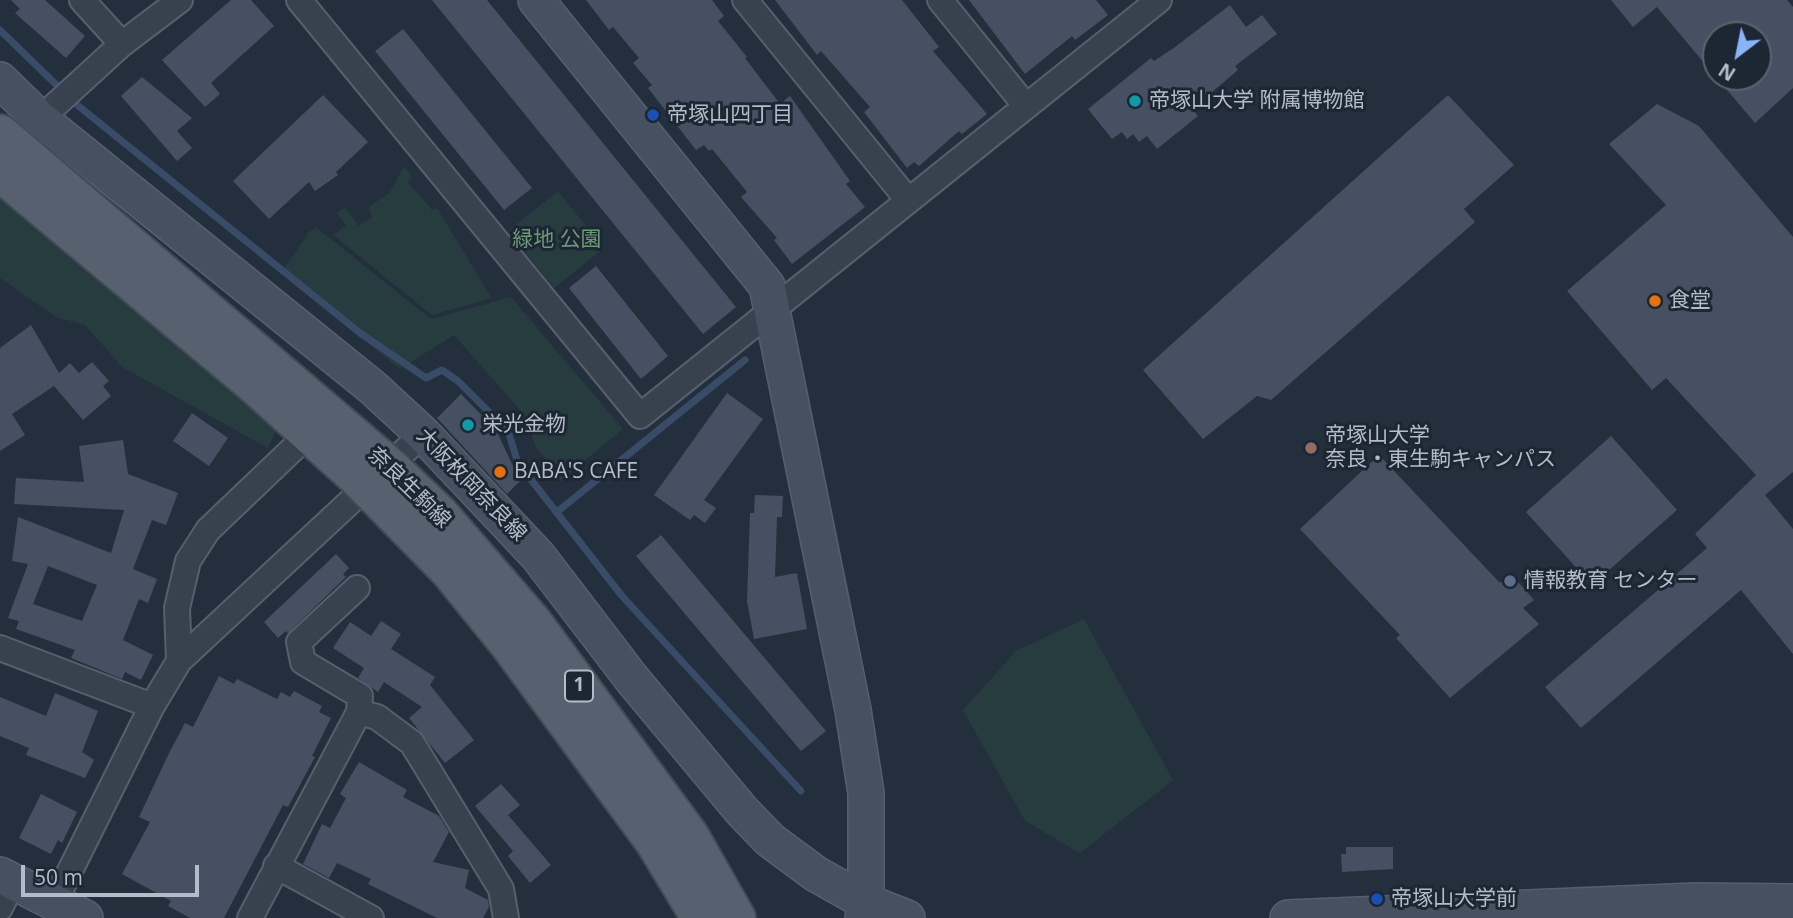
<!DOCTYPE html>
<html>
<head>
<meta charset="utf-8">
<style>
	body { margin:0 }
	#map { position:relative; width:1793px; height:918px; overflow:hidden; background:#242f3e; font-family:"Open Sans",sans-serif }
	canvas { display:block }
	.north { position:absolute; left:1702px; top:21px; width:70px; height:70px; box-sizing:border-box; background:#1d2633; border:2px solid #59626f; border-radius:50%; rotate:212deg; font-size:19px; font-weight:700; line-height:28px; text-align:center; color:#b4bcc9 }
	.north::after { content:''; display:block; margin:auto; width:24px; height:32px; background:#8ab4f8; clip-path:polygon(50% 0,100% 100%,50% 72%,0 100%) }
	.scale { position:absolute; left:21px; top:865px; width:178px; height:32px; box-sizing:border-box; border:4px solid #b4bcc9; border-top:0; padding-left:9px; font-size:21px; line-height:24px; white-space:nowrap; color:#b4bcc9; -webkit-text-stroke:5px #1d2633; paint-order:stroke }
</style>
</head>
<body>
<div id="map">
<canvas width="1793" height="918"></canvas>
<div class="north">N</div>
<div class="scale">50 m</div>
</div>
<script>
const c = document.querySelector('canvas').getContext('2d');
c.lineJoin = 'round';
function fill(path, color) { c.fillStyle = color; c.fill(path, 'evenodd'); }
const poly = rows => new Path2D(rows.map(r => 'M' + r).join(''));
function strokePath(path, color, width, dash) { c.strokeStyle = color; c.lineWidth = width; c.lineCap = dash ? 'butt' : 'round'; c.setLineDash(dash || []); c.stroke(path); }
function drawText(font, color, halo, rows, align = 'center') {
  c.font = font + ' "Open Sans","Noto Sans JP",sans-serif'; c.lineWidth = 6; c.setLineDash([]); c.textBaseline = 'middle'; c.strokeStyle = halo; c.fillStyle = color; for (const [text, x, y, turn = 0] of rows) {
    c.save(); c.translate(x, y); c.rotate((+turn || 0) * Math.PI / 180); c.textAlign = isNaN(turn) ? turn : align; if (halo) c.strokeText(text, 0, 0); c.fillText(text, 0, 0); c.restore();
  }
}
const green = poly([
	[404,166,411,175,408,182,432,210,437,208,492,298,432,315,333,235,346,225,337,213,345,207,359,226,372,217,369,207,390,192],
	[558,191,604,248,554,288,508,231],
	[0,195,166,333,276,430,268,448,122,367,85,325,56,317,0,278],
	[316,227,431,319,511,297,623,429,561,480,535,445,525,416,454,335,400,369,281,273,309,232],
	[1084,619,1173,780,1080,853,1025,821,963,710,1016,651]
]);
const stream = poly([
	[0,30,76,104,360,333,426,378,442,370,458,381,508,431,518,463,622,596,801,791],
	[557,512,745,360]
]);
const building = poly([
	[11,0,45,0,85,36,66,58,15,13,20,9],
	[231,0,251,0,274,26,211,83,220,94,205,107,162,60],
	[432,0,487,0,736,307,703,334],
	[586,0,712,0,724,16,718,21,747,57,745,58,780,104,790,96,850,181,846,184,865,207,792,264,774,240,777,238,741,197,747,192,712,149,709,151,704,145,696,150,648,88,652,85,633,63,639,58,613,27,609,30],
	[775,0,902,0,939,47,933,51,987,114,962,134,959,131,919,166,914,162,907,168,864,112,870,107,821,51,817,55],
	[969,0,1096,0,1108,15,1075,40,1072,36,1025,74],
	[1611,0,1787,0,1793,7,1793,88,1755,123,1716,77,1758,77,1758,35,1716,35,1716,77,1657,7,1633,27],
	[1230,5,1246,27,1262,15,1277,34,1235,66,1238,70,1192,109,1198,116,1157,149,1147,136,1139,142,1133,134,1127,139,1122,132,1112,139,1088,109,1151,58,1154,61,1175,47],
	[403,29,532,188,504,210,375,51],
	[142,77,192,118,177,131,192,148,177,161,121,96],
	[323,95,368,142,336,172,338,175,315,191,309,182,269,219,233,181],
	[1448,95,1514,165,1464,209,1475,222,1271,400,1257,396,1203,439,1143,370],
	[1657,104,1699,126,1793,237,1793,472,1765,495,1793,529,1793,654,1741,590,1581,728,1545,687,1707,548,1695,534,1756,475,1666,378,1652,390,1567,291,1666,205,1609,144],
	[596,266,668,356,641,379,569,288],
	[31,325,59,373,70,363,79,373,92,362,109,381,103,386,111,396,83,420,54,386,12,414,25,435,0,451,0,348],
	[727,393,763,419,704,500,716,508,705,523,694,515,690,520,654,495],
	[461,394,496,430,520,481,507,494,437,418],
	[192,413,228,438,209,466,173,441],
	[1611,436,1677,510,1592,585,1526,512],
	[123,440,128,474,178,493,166,525,152,520,133,569,157,579,148,603,139,599,123,640,153,655,141,680,125,672,122,679,71,658,75,650,16,629,19,621,8,618,28,564,12,561,18,517,111,553,124,510,14,504,16,478,84,482,79,446],
	[48,566,97,585,82,621,33,604],
	[1379,455,1500,583,1511,574,1534,600,1523,608,1539,624,1450,698,1396,638,1400,635,1300,529],
	[755,495,783,496,782,517,777,517,775,577,797,573,807,629,754,639,747,601,750,513,754,513],
	[661,535,826,731,801,751,636,556],
	[336,554,349,568,343,574,346,577,288,633,286,631,278,638,264,622],
	[381,621,401,634,391,649,435,677,430,685,474,740,445,763,409,718,422,707,384,682,378,692,371,687,358,678,364,668,333,648,350,622,371,636],
	[219,676,234,684,237,679,277,699,281,692,290,697,294,691,322,706,319,712,331,718,312,756,315,757,288,807,283,805,224,918,190,918,168,906,171,901,122,874,150,822,139,817,169,753,185,723,193,727],
	[55,693,98,711,82,752,94,760,85,778,26,755,29,748,0,736,0,697,46,716],
	[359,762,407,790,403,797,439,816,449,832,433,862,469,870,465,888,488,900,489,907,483,918,437,918,368,884,371,879,337,863,329,878,303,864,322,824,330,828,346,798,340,794],
	[501,784,520,805,508,815,551,865,530,883,508,856,513,851,475,806],
	[41,794,77,812,62,843,58,840,51,854,19,838],
	[1346,847,1393,847,1393,869,1342,872,1341,854,1346,854]
]);
const street = poly([
	[82,0,122,44],
	[299,0,640,416,1159,0],
	[745,0,908,200],
	[940,0,1025,105],
	[40,119,122,44,180,0],
	[0,648,152,706],
	[179,661,177,608,188,561,208,530,295,447],
	[359,712,377,717,412,743,501,889,506,918],
	[276,866,371,918],
	[54,903,152,706,179,661,423,434],
	[0,908,13,882],
	[250,918,359,712,360,696,303,662,299,642,357,588]
]);
const secondary = poly([
	[536,0,767,286,853,710,866,793,866,902,863,918],
	[0,80,40,119,372,387,423,434,538,556,632,679,742,811,770,840,816,874,866,902,907,918],
	[0,875,85,918],
	[1288,918,1696,901,1793,902]
]);
const primary = poly([
	[0,134,378,457],
	[0,172,255,385,357,477],
	[397,474,439,514,533,623,690,837,736,918],
	[375,495,450,571,510,645,655,842,701,918]
]);
const primaryBridge = poly([
	[378,457,397,474],
	[357,477,375,495]
]);
const markers = [
	[1135,101,7,"#0f9aa8"],
	[653,115,7,"#1a4fb4"],
	[1655,301,7,"#e8710a"],
	[468,425,7,"#0f9aa8"],
	[1311,448,7,"#8d6e63"],
	[500,472,7,"#e8710a"],
	[1510,581,7,"#5c6f8a"],
	[1377,899,7,"#1a4fb4"]
];
const shields = [
	[579,686,28]
];
const shieldNames = [
	["1",579,686]
];
const poiNames = [
	["帝塚山大学 附属博物館",1149,101],
	["帝塚山四丁目",667,115],
	["食堂",1669,301],
	["栄光金物",482,425],
	["帝塚山大学",1325,436],
	["奈良・東生駒キャンパス",1325,460],
	["BABA'S CAFE",514,472],
	["情報教育 センター",1524,581],
	["帝塚山大学前",1391,899]
];
const parkNames = [
	["緑地 公園",557,240]
];
const streetNames = [
	["大阪枚岡奈良線",471,485,46],
	["奈良生駒線",409,488,44]
];
fill(green, '#263c3f');
strokePath(stream, '#394c67', 7);
fill(building, '#455162');
strokePath(street, '#565f6c', 28);
strokePath(secondary, '#565f6c', 38);
strokePath(primary, '#414a57', 42);
strokePath(street, '#38414e', 24);
strokePath(secondary, '#465061', 35);
strokePath(primary, '#56606e', 38);
strokePath(primaryBridge, '#414a57', 42, []);
strokePath(primaryBridge, '#56606e', 38);
for (const [x, y, r, color] of markers) { const dot = new Path2D(); dot.arc(x, y, r, 0, 2 * Math.PI); c.fillStyle = color; c.fill(dot); strokePath(dot, '#1d2633', 2.5); }
for (const [x, y, w] of shields) { const box = new Path2D(); box.roundRect(x - w / 2, y - 15.5, w, 31, 5); c.fillStyle = '#1d2633'; c.fill(box); strokePath(box, '#b4bcc9', 2); }
drawText('bold 19px', '#b4bcc9', null, shieldNames);
drawText('21px', '#b4bcc9', '#1d2633', poiNames, 'left');
drawText('21px', '#6b9a76', '#1d2633', parkNames);
drawText('21px', '#b4bcc9', '#1d2633', streetNames);
</script>
</body>
</html>
